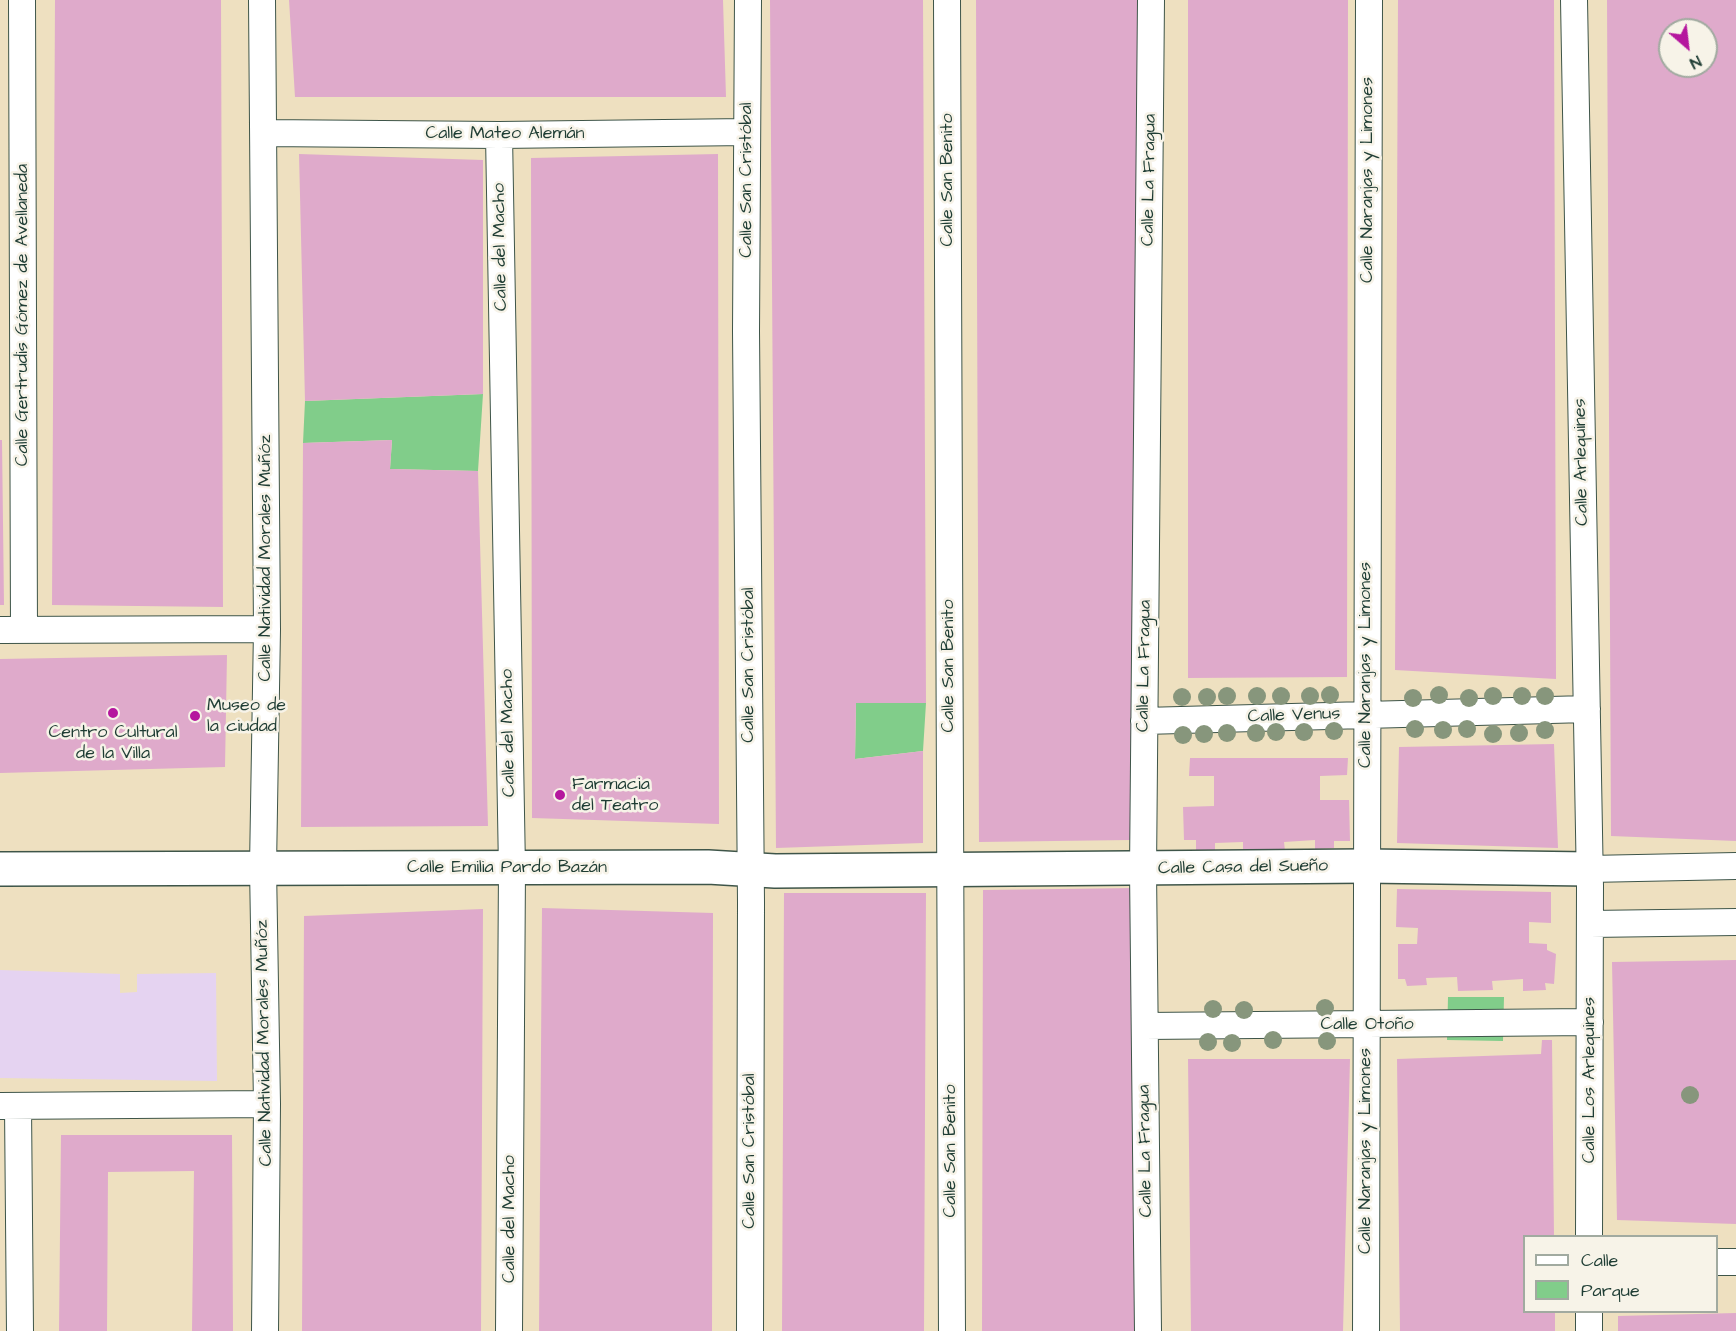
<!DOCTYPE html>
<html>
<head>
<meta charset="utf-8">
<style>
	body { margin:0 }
	#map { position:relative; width:1736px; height:1331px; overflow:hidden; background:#eee0c0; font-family:"Architects Daughter",sans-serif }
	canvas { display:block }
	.legend { position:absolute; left:1523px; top:1235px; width:195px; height:78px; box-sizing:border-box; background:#f7f3e8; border:2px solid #a1aaa0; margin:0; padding:8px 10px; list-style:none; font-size:18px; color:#1f3d34 }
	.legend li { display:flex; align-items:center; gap:12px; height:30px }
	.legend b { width:30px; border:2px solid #a1aaa0 }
	.north { position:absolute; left:1658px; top:18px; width:60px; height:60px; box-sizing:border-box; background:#f7f3e8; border:2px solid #a1aaa0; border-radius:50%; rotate:152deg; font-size:16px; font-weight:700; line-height:24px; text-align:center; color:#1f3d34 }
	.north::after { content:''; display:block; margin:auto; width:21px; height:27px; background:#b5179e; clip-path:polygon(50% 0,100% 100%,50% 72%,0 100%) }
</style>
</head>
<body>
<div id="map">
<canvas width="1736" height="1331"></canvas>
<ul class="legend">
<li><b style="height:8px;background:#fff"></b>Calle</li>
<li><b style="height:16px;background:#81cd8a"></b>Parque</li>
</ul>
<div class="north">N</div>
</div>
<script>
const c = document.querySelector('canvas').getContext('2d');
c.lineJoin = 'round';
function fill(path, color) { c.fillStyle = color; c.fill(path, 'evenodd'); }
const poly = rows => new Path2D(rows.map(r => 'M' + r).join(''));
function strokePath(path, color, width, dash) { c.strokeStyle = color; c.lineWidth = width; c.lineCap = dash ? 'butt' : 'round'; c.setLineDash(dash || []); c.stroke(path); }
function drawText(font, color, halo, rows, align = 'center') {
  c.font = font + ' "Architects Daughter",sans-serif'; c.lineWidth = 5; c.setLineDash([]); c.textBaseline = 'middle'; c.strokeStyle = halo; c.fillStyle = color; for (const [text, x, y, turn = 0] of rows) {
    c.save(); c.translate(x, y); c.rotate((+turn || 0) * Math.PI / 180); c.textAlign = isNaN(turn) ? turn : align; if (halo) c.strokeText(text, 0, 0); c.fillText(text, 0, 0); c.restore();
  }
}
const built = poly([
	[0,970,120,974,120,993,137,992,137,974,216,973,217,1081,0,1078]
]);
const green = poly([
	[483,394,478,471,390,469,392,440,303,443,305,401],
	[856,703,926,703,923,751,855,759],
	[1448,997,1504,997,1503,1041,1447,1040]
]);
const building = poly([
	[55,0,221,0,223,607,52,605],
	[289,0,723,0,726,97,295,97],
	[770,0,923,0,926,703,856,703,855,759,923,751,923,843,776,848],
	[976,0,1138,0,1130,840,979,842],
	[1188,0,1348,0,1347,677,1188,678],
	[1398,0,1554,0,1556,679,1395,670],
	[1607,0,1736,0,1736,841,1611,836],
	[1670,30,1706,30,1706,66,1670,66],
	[299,154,483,160,483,394,305,401],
	[718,154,719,824,532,818,531,158],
	[0,440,2,440,4,605,0,605],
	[392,440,390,469,478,471,488,826,301,827,303,443],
	[227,655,225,767,0,773,0,659],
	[1554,744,1558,848,1397,843,1399,747],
	[1190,758,1348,758,1347,775,1320,776,1320,800,1349,800,1350,841,1334,841,1334,848,1315,849,1315,840,1284,842,1285,851,1243,852,1243,842,1215,843,1215,852,1196,852,1196,840,1184,840,1183,807,1214,806,1214,776,1189,776],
	[1135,888,1135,1331,982,1331,983,890],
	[1397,889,1551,892,1551,923,1529,922,1529,943,1547,944,1547,950,1556,954,1554,984,1545,983,1546,990,1523,991,1523,979,1492,981,1493,990,1458,991,1457,977,1426,978,1427,985,1407,986,1405,979,1398,979,1398,944,1417,944,1418,928,1396,927],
	[784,893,926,893,924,1331,782,1331],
	[542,908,713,913,712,1331,539,1331],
	[483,909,481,1331,302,1331,304,916],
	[1736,960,1736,1224,1617,1220,1612,962],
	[1542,1040,1552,1040,1554,1236,1524,1236,1524,1312,1555,1312,1555,1331,1400,1331,1397,1059,1541,1054],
	[1188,1059,1350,1059,1343,1331,1191,1331],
	[61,1135,232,1135,233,1331,192,1331,194,1171,108,1172,107,1331,59,1331],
	[1736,1313,1736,1331,1618,1331,1618,1316]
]);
const street = poly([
	[22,0,24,630],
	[262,0,267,629,263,867,267,1104,265,1331],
	[748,0,746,331,751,902,750,1331],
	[947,0,952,1331],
	[1574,0,1590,886,1589,1236],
	[264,133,499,135,747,132],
	[499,135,512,869,509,1331],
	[0,630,267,629],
	[1144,721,1587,709],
	[1589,869,1736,866],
	[1590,924,1736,922],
	[1145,1026,1590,1022],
	[0,1106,267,1104],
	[18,1106,20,1331],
	[1716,1262,1736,1262],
	[1148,1331,1143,870,1151,0],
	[1366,1331,1369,0],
	[1589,1331,1589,1312]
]);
const secondary = poly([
	[0,869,708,867,775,871,1366,866,1589,869]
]);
const trees = [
	[1330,695],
	[1439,695],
	[1227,696],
	[1257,696],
	[1281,696],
	[1310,696],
	[1493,696],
	[1522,696],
	[1545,696],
	[1182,697],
	[1207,697],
	[1413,698],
	[1469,698],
	[1415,729],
	[1467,729],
	[1443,730],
	[1545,730],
	[1334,731],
	[1276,732],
	[1304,732],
	[1227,733],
	[1256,733],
	[1519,733],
	[1204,734],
	[1493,734],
	[1183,735],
	[1325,1008],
	[1213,1009],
	[1244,1010],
	[1273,1040],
	[1327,1041],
	[1208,1042],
	[1232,1043],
	[1690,1095]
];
const markers = [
	[113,713,6,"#b5179e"],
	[195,716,6,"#b5179e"],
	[560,795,6,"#b5179e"]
];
const streetNames = [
	["Calle Mateo Alemán",505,134],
	["Calle San Cristóbal",747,180,-90],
	["Calle San Benito",948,180,-90],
	["Calle La Fragua",1150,180,-89],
	["Calle Naranjas y Limones",1368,180,-90],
	["Calle del Macho",501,247,-91],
	["Calle Gertrudis Gómez de Avellaneda",23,315,-90],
	["Calle Arlequines",1582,462,-91],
	["Calle Natividad Morales Muñóz",266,558,-90],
	["Calle San Cristóbal",749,665,-90],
	["Calle Naranjas y Limones",1366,665,-90],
	["Calle San Benito",949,666,-90],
	["Calle La Fragua",1145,666,-89],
	["Calle Venus",1294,716,-2],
	["Calle del Macho",509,733,-91],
	["Calle Emilia Pardo Bazán",507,868],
	["Calle Casa del Sueño",1243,868,-1],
	["Calle Otoño",1367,1025],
	["Calle Natividad Morales Muñóz",265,1043,-91],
	["Calle Los Arlequines",1590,1080,-90],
	["Calle San Cristóbal",750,1151,-90],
	["Calle San Benito",951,1151,-90],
	["Calle La Fragua",1146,1151,-91],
	["Calle Naranjas y Limones",1366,1151,-90],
	["Calle del Macho",510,1219,-90]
];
const poiNames = [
	["Museo de",207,706],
	["la ciudad",207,727],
	["Centro Cultural",113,733,"center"],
	["de la Villa",113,754,"center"],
	["Farmacia",572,785],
	["del Teatro",572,806]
];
fill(built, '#e5d3f1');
fill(green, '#81cd8a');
fill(building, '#dfaacb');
strokePath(street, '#3e5549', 28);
strokePath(secondary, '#3e5549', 36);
strokePath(street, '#fff', 26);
strokePath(secondary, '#fff', 33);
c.fillStyle = '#87967c';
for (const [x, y] of trees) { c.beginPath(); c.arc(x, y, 9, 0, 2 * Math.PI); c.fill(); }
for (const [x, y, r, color] of markers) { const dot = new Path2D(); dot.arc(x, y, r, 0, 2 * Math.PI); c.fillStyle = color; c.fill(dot); strokePath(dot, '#f7f3e8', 2); }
drawText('18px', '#1f3d34', '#f7f3e8', streetNames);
drawText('18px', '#1f3d34', '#f7f3e8', poiNames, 'left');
</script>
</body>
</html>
